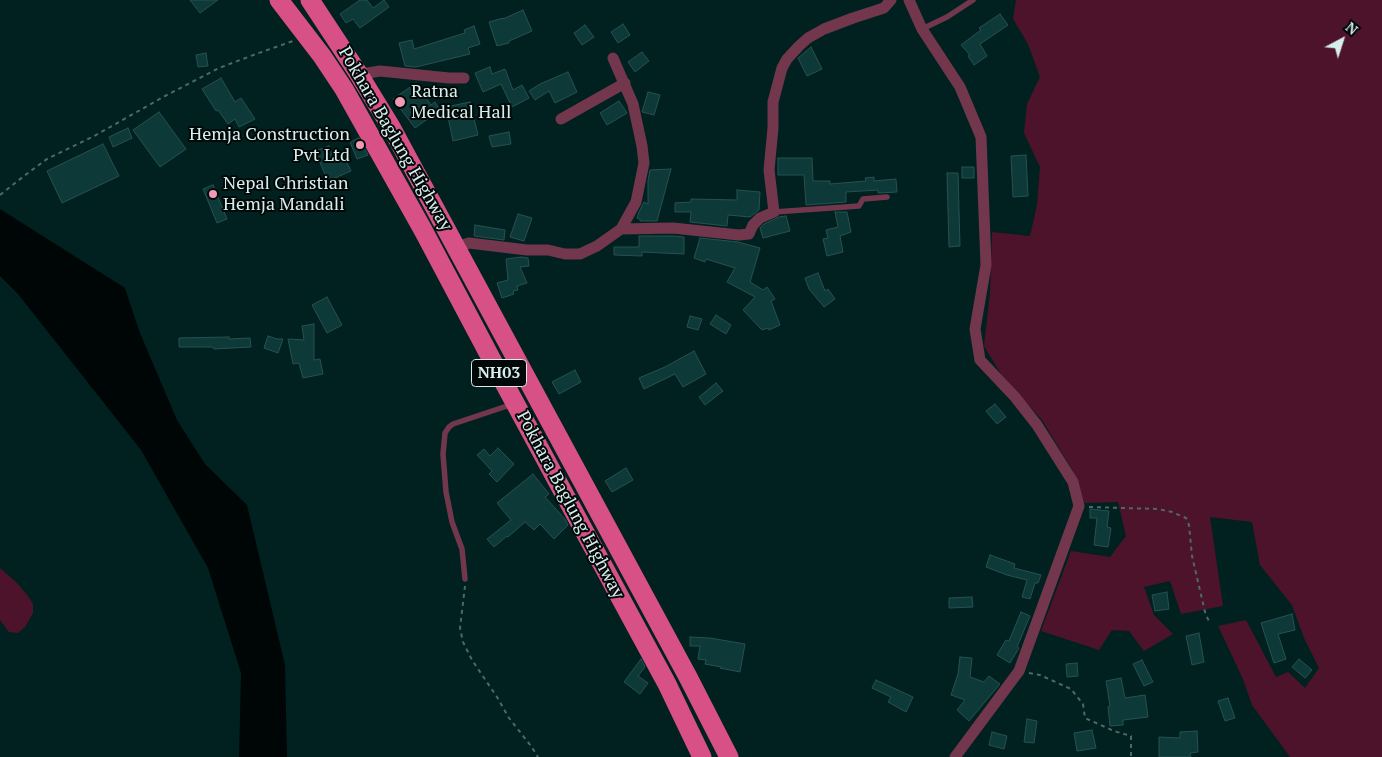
<!DOCTYPE html>
<html>
<head>
<meta charset="utf-8">
<style>
	body { margin:0 }
	#map { position:relative; width:1382px; height:757px; overflow:hidden; background:#002120; font-family:"PT Serif",serif }
	canvas { display:block }
	.north { position:absolute; left:1317px; top:15px; width:50px; height:50px; -webkit-text-stroke:4px #000908; paint-order:stroke; rotate:40deg; font-size:14px; font-weight:700; line-height:20px; text-align:center; color:#d8eeed }
	.north::after { content:''; display:block; margin:auto; width:18px; height:22px; background:#d8eeed; clip-path:polygon(50% 0,100% 100%,50% 72%,0 100%) }
</style>
</head>
<body>
<div id="map">
<canvas width="1382" height="757"></canvas>
<div class="north">N</div>
</div>
<script>
const c = document.querySelector('canvas').getContext('2d');
c.lineJoin = 'round';
function fill(path, color) { c.fillStyle = color; c.fill(path, 'evenodd'); }
const poly = rows => new Path2D(rows.map(r => 'M' + r).join(''));
function strokePath(path, color, width, dash) { c.strokeStyle = color; c.lineWidth = width; c.lineCap = dash ? 'butt' : 'round'; c.setLineDash(dash || []); c.stroke(path); }
function drawText(font, color, halo, rows, align = 'center') {
  c.font = font + ' "PT Serif",serif'; c.lineWidth = 4; c.setLineDash([]); c.textBaseline = 'middle'; c.strokeStyle = halo; c.fillStyle = color; for (const [text, x, y, turn = 0] of rows) {
    c.save(); c.translate(x, y); c.rotate((+turn || 0) * Math.PI / 180); c.textAlign = isNaN(turn) ? turn : align; if (halo) c.strokeText(text, 0, 0); c.fillText(text, 0, 0); c.restore();
  }
}
const green = poly([
	[1016,0,1382,0,1382,757,1290,757,1252,705,1243,679,1218,626,1246,620,1276,677,1288,672,1305,688,1319,668,1304,638,1292,605,1260,565,1252,522,1210,517,1223,606,1181,614,1170,581,1144,587,1154,615,1173,634,1144,651,1129,631,1112,630,1099,650,1041,631,1071,551,1110,557,1126,536,1118,502,1084,503,1073,471,1042,420,1001,374,984,346,990,293,992,232,1030,236,1037,205,1040,167,1024,133,1027,104,1040,77,1028,44,1013,19],
	[0,568,16,582,28,596,33,604,33,613,25,627,18,633,9,632,0,620]
]);
const water = poly([
	[0,209,125,288,140,333,177,420,205,464,247,505,285,665,287,757,239,757,241,673,208,568,141,450,18,294,0,276]
]);
const building = poly([
	[190,0,218,0,200,13,190,0],
	[360,0,367,0,373,8,384,0,389,7,360,28,353,19,346,23,340,14,360,0],
	[523,10,532,31,509,41,509,43,497,46,489,22,503,18,503,19,523,10],
	[1000,14,1008,25,980,44,987,56,974,65,968,56,970,55,961,45,981,30,979,28,1000,14],
	[623,24,630,35,618,43,611,32,623,24],
	[585,25,594,37,582,45,574,33,585,25],
	[474,26,480,44,468,48,470,54,416,67,405,66,399,43,412,40,414,49,465,33,464,30,474,26],
	[811,47,822,69,807,76,798,58,811,47],
	[642,52,649,61,635,72,628,62,642,52],
	[206,53,208,66,198,67,196,55,206,53],
	[490,67,492,74,505,69,513,90,522,85,529,98,512,107,501,84,483,92,475,73,490,67],
	[568,72,577,92,555,103,549,91,535,100,529,91,540,84,568,72],
	[221,78,235,102,241,98,255,119,239,127,235,119,228,124,218,110,216,111,202,89,221,78],
	[416,83,431,105,435,102,440,110,415,128,393,99,416,83],
	[648,92,660,95,654,115,642,112,648,92],
	[619,101,627,113,607,125,600,113,619,101],
	[470,102,478,135,453,141,446,107,470,102],
	[159,112,186,149,160,167,133,130,159,112],
	[128,128,132,138,113,147,109,137,128,128],
	[509,132,511,144,492,147,489,136,509,132],
	[359,138,368,155,357,159,350,142,359,138],
	[103,144,119,176,62,203,47,171,103,144],
	[329,146,334,160,344,156,351,171,328,181,315,151,329,146],
	[1026,155,1028,196,1013,197,1011,156,1026,155],
	[778,158,812,158,813,181,830,181,830,184,866,181,865,178,874,177,874,181,896,179,897,192,878,193,878,190,846,192,846,202,806,205,804,175,778,175,778,158],
	[962,167,974,167,974,178,962,178,962,167],
	[671,169,657,221,640,221,640,219,637,218,639,212,644,202,648,204,648,181,650,170,671,169],
	[947,173,958,173,960,246,949,247,947,173],
	[213,185,227,219,217,223,203,189,213,185],
	[737,190,760,192,759,210,750,217,728,215,727,226,690,222,691,212,675,212,675,203,691,202,691,199,737,200,737,190],
	[835,212,847,212,851,232,840,236,843,252,827,256,823,239,828,238,826,230,838,227,835,212],
	[518,214,532,218,524,241,510,237,518,214],
	[786,216,790,231,763,238,760,228,764,224,779,217,786,216],
	[475,225,505,230,504,240,474,236,475,225],
	[639,236,673,236,684,237,684,254,642,252,642,256,614,255,614,247,639,247,639,236],
	[700,238,738,242,760,248,750,282,763,290,767,287,775,299,771,301,780,325,769,330,768,328,762,330,743,310,755,297,727,282,735,268,706,259,705,262,694,258,700,238],
	[521,257,528,258,529,266,520,267,527,283,517,286,518,290,513,291,514,294,502,298,497,283,508,280,506,259,521,257],
	[818,273,825,291,828,289,835,299,824,307,809,289,805,278,818,273],
	[327,297,342,325,327,333,312,305,327,297],
	[716,315,731,325,726,334,710,324,716,315],
	[690,316,702,319,698,330,687,327,690,316],
	[314,324,314,360,320,359,323,374,303,378,299,363,293,364,288,339,304,340,302,326,314,324],
	[268,336,277,339,283,339,278,353,264,348,268,336],
	[229,337,229,339,250,338,251,347,214,349,213,347,179,347,179,338,229,337],
	[694,351,706,374,683,387,675,374,644,389,639,378,665,367,694,351],
	[575,370,581,382,559,394,552,382,575,370],
	[716,383,723,391,705,405,699,397,716,383],
	[995,404,1006,417,997,424,986,411,995,404],
	[498,448,514,464,497,482,489,474,492,471,477,455,484,449,490,456,498,448],
	[626,468,633,480,612,492,605,481,626,468],
	[533,474,549,494,545,497,565,519,568,525,554,539,540,524,534,530,525,522,508,537,507,536,494,547,487,539,511,520,497,503,533,474],
	[1090,509,1109,511,1107,527,1111,528,1108,547,1094,545,1097,518,1090,518,1090,509],
	[990,555,1015,564,1014,568,1041,575,1038,583,1035,583,1030,599,1022,597,1027,580,1007,575,986,567,990,555],
	[1167,592,1169,609,1155,611,1152,595,1167,592],
	[972,597,973,607,949,608,949,598,972,597],
	[1021,612,1030,616,1017,647,1019,648,1010,663,997,655,1006,640,1009,641,1021,612],
	[1292,614,1295,630,1278,634,1286,659,1274,663,1261,623,1292,614],
	[1199,633,1204,662,1192,665,1186,636,1199,633],
	[690,637,710,638,745,644,740,672,720,668,721,667,705,664,706,660,698,659,700,646,690,646,690,637],
	[960,657,972,658,970,677,984,682,989,676,1000,684,969,721,957,710,965,700,951,695,958,674,960,657],
	[641,659,645,667,638,676,648,683,640,694,624,682,641,659],
	[1299,659,1312,670,1305,678,1292,667,1299,659],
	[1142,660,1153,682,1144,686,1133,664,1142,660],
	[1077,663,1078,676,1067,677,1066,664,1077,663],
	[1121,678,1125,698,1145,695,1148,717,1123,720,1123,725,1110,726,1108,707,1110,706,1106,681,1121,678],
	[876,680,913,697,906,712,888,702,891,697,872,688,876,680],
	[1228,698,1235,718,1225,721,1218,701,1228,698],
	[1027,719,1037,721,1034,743,1024,742,1027,719],
	[1092,730,1096,748,1077,751,1074,733,1092,730],
	[1197,731,1198,752,1190,753,1191,757,1159,757,1159,737,1180,738,1180,732,1197,731],
	[992,732,1007,736,1004,749,989,745,992,732]
]);
const path = poly([
	[0,195,24,176,47,159,96,135,165,96,219,68,256,54,293,41],
	[1089,507,1158,509,1172,512,1186,518,1189,525,1192,556,1205,612,1210,624],
	[465,586,460,628,463,642,472,660,497,697,509,718,531,746,538,757],
	[1029,673,1040,675,1071,689,1083,704,1085,718,1114,731,1131,736,1131,757]
]);
const service = poly([
	[922,29,947,17,973,0],
	[774,212,859,206,863,199,887,197],
	[465,579,462,549,452,522,446,492,443,454,445,433,449,427,453,424,513,404]
]);
const minor = poly([
	[909,0,922,29,960,87,981,137,986,265,975,329,980,360,1015,397,1037,425,1073,482,1079,506,1019,671,955,757],
	[613,58,633,104,642,146,644,163,636,202,621,229],
	[361,76,368,73,380,71,449,78,464,78],
	[561,119,625,83],
	[457,247,469,243,527,250,548,250,565,254,580,254,597,246,621,229,673,228,739,235,749,234,753,225,760,218,774,212,769,170,773,128,773,102,782,68,787,59,799,46,808,38,824,29,853,18,884,8,891,0]
]);
const trunk = poly([
	[279,0,322,56,344,89,423,230,502,379,667,684,702,757],
	[310,0,358,73,391,127,688,677,729,757]
]);
const markers = [
	[400,102,6,"#f09ab5"],
	[360,145,5,"#f09ab5"],
	[213,194,5,"#f09ab5"]
];
const shields = [
	[499,373,55]
];
const shieldNames = [
	["NH03",499,373]
];
const poiNames = [
	["Ratna",411,92],
	["Medical Hall",411,113],
	["Hemja Construction",350,135,"right"],
	["Pvt Ltd",350,156,"right"],
	["Nepal Christian",223,184],
	["Hemja Mandali",223,205]
];
const streetNames = [
	["Pokhara Baglung Highway",395,139,60],
	["Pokhara Baglung Highway",570,505,62]
];
fill(green, '#4d132b');
fill(water, '#000606');
fill(building, '#0d3a39');
strokePath(building, '#275150', 1);
strokePath(path, '#4c6968', 2, [4, 4]);
strokePath(service, '#72374c', 5.5);
strokePath(minor, '#72374c', 11);
strokePath(trunk, '#d85186', 19);
for (const [x, y, r, color] of markers) { const dot = new Path2D(); dot.arc(x, y, r, 0, 2 * Math.PI); c.fillStyle = color; c.fill(dot); strokePath(dot, '#000908', 2); }
for (const [x, y, w] of shields) { const box = new Path2D(); box.roundRect(x - w / 2, y - 13.5, w, 27, 4); c.fillStyle = '#000908'; c.fill(box); strokePath(box, '#d8eeed', 1); }
drawText('bold 16px', '#d8eeed', null, shieldNames);
drawText('18px', '#d8eeed', '#000908', poiNames, 'left');
drawText('18px', '#d8eeed', '#000908', streetNames);
</script>
</body>
</html>
